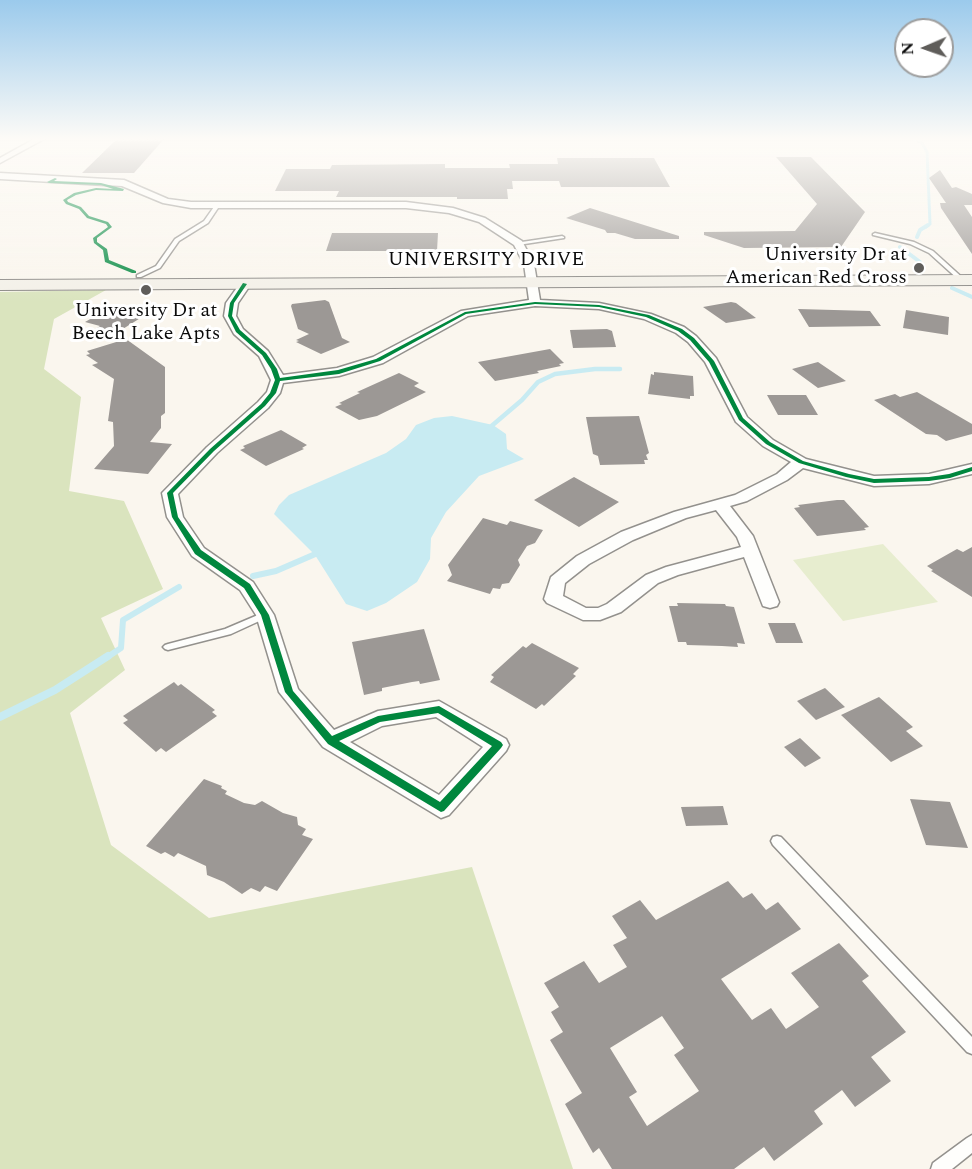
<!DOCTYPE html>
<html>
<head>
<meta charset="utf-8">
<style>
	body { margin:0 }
	#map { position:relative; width:972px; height:1169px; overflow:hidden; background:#faf6ee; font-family:Spectral,serif }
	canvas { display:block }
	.north { position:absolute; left:894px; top:18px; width:60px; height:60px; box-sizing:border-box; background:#fff; border:2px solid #9d9d9d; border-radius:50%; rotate:268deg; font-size:16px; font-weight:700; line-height:24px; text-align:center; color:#0b0b0b }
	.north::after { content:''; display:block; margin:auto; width:21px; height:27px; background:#5f5d5a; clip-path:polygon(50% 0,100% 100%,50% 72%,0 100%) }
</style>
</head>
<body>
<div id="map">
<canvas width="972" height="1169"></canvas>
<div class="north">N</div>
</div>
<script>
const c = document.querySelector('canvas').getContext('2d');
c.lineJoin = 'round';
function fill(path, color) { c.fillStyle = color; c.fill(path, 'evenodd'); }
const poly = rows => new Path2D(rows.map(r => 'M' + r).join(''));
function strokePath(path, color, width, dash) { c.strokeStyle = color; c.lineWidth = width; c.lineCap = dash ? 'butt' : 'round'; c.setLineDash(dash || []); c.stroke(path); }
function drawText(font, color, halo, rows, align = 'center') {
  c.font = font + ' Spectral,serif'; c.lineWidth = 6; c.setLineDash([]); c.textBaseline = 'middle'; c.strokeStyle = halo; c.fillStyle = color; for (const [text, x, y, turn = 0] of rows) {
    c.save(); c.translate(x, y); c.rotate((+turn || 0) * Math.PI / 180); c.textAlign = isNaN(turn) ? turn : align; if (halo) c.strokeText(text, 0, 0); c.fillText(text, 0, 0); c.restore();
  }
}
const green = poly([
	[883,544,938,602,843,621,793,560]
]);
const forest = poly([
	[106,290,54,319,44,369,81,397,69,491,124,501,163,589,101,618,125,670,70,713,111,845,209,918,472,867,573,1169,0,1169,0,292]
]);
const water = poly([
	[452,416,493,425,506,434,507,449,524,459,479,476,446,512,431,538,430,559,417,582,386,603,367,611,346,604,315,555,274,514,279,505,289,495,386,453,406,439,416,425,434,418]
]);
const streamFar4 = poly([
	[914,138,922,143,927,152,930,224,926,227]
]);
const streamFar3 = poly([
	[917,237,920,230,928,225],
	[900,247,920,262],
	[952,288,972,297]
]);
const streamFar2 = poly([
	[488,429,522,400,538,382,555,374,595,369,620,369]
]);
const streamFar1 = poly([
	[253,576,276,571,320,552],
	[106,658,121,648,123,620,179,587]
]);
const stream = poly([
	[0,717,55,690,108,656]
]);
const building = poly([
	[118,138,165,138,134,173,82,173],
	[776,157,811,157,865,212,841,247,744,248,704,235,704,232,795,231,817,204],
	[557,158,654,158,670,187,561,187,559,181,512,181,513,189,507,189,508,199,457,199,457,197,336,197,339,191,275,191,286,169,330,169,332,165,445,164,445,168,510,168,509,164,558,164],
	[940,170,952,188,956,187,972,194,972,205,964,205,972,217,972,254,941,208,940,203,946,203,929,178],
	[590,208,679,236,679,239,635,239,615,233,607,233,605,230,566,218],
	[332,233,438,233,437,251,326,251],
	[325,300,329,302,342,338,350,342,321,354,296,342,299,341,296,340,309,334,298,329,291,306,292,304],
	[731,302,736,303,756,318,726,323,703,307],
	[115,305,150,312,118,332,97,328,100,326,85,322],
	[798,309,870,311,881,326,809,327],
	[906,310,949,317,948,335,903,328],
	[607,329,612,331,616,347,573,348,570,330],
	[126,339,165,367,165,413,161,416,161,428,150,442,172,444,148,474,94,469,114,446,113,422,108,421,114,379,92,365,98,363,86,355,90,354,87,351],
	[550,349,564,363,559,364,561,366,537,371,539,373,495,381,478,362],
	[818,362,846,381,818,388,792,369],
	[654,372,693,376,694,396,690,396,690,399,648,394,651,374,654,375],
	[399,373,419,383,414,386,426,392,377,416,359,420,335,407,342,404,339,403,360,393,357,392],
	[917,392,972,424,972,434,946,441,937,435,926,434,874,400,895,394,900,397],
	[767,395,806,395,818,415,778,415],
	[639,416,649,453,646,455,648,460,644,460,645,464,600,465,598,456,593,454,586,417],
	[281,430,307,445,302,448,304,449,266,466,240,450,245,448,243,446],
	[574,477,619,502,579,527,534,500],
	[837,500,844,500,869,527,864,528,866,530,817,536,794,508,800,507,798,505],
	[483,518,507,525,510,521,543,530,535,543,527,546,518,560,520,565,509,583,502,584,500,589,493,588,490,594,447,581,452,575,448,565],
	[972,547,972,597,931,571,933,570,927,566,957,549,963,552],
	[677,603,725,604,726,606,734,607,745,644,737,643,738,647,722,646,687,645,686,642,678,642,669,606,678,606],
	[768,623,795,623,803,643,776,643],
	[424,629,440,680,420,684,419,681,412,682,382,688,382,691,364,695,352,642],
	[532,643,579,668,573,674,576,676,544,706,542,704,536,709,490,682,494,677,491,675,523,646,526,648],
	[174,682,178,686,181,684,215,710,212,712,217,716,166,752,161,748,156,752,123,723,128,720,123,716],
	[825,688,845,707,816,720,797,701],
	[879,697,913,727,906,731,923,746,891,762,841,715],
	[800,738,821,758,805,767,784,747],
	[204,779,222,786,221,788,227,791,225,794,244,803,255,805,262,801,283,813,297,817,298,825,306,829,302,835,313,839,277,891,265,886,260,892,251,888,242,894,224,882,207,875,206,866,178,853,174,857,165,852,161,854,146,846],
	[910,799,950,802,968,848,926,845],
	[723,806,728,825,686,826,681,807],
	[728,881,743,898,752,893,766,910,778,902,801,929,721,979,752,1020,771,1008,786,1029,819,1007,791,973,839,943,869,976,862,981,906,1032,871,1057,891,1081,855,1107,842,1090,814,1111,823,1124,774,1161,764,1147,734,1169,612,1169,599,1148,593,1153,565,1104,582,1093,550,1040,563,1032,551,1012,559,1007,544,983,584,961,599,983,627,967,613,945,627,938,612,916,640,900,656,920],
	[662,1016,684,1048,674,1055,699,1091,647,1126,629,1097,637,1092,610,1048]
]);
const lane = poly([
	[216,204,220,205,208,223,179,241,160,268,141,277,137,277,137,275,156,266,175,239,204,221,216,204],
	[875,233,914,242,933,251,965,280,960,281,929,253,910,244,873,235,873,234,875,233],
	[562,236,564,237,564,238,518,245,515,243,562,236],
	[265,612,270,615,268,617,231,634,168,650,165,649,163,647,165,645,168,644,225,629,265,612],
	[777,836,781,837,972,1037,972,1054,967,1052,773,845,771,841,773,837,777,836],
	[972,1135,972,1153,952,1169,931,1169,933,1163,967,1138,972,1135]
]);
const street = poly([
	[36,138,46,138,0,163,0,158,36,138],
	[0,173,124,180,168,199,191,202,406,202,453,208,485,218,522,241,534,264,540,300,599,303,651,314,684,327,696,336,716,358,747,417,773,440,806,459,874,476,929,474,972,464,972,474,929,484,874,486,803,468,787,480,747,501,730,506,753,536,779,602,777,606,770,608,763,606,744,557,678,575,658,583,621,612,600,620,583,620,547,603,544,599,551,577,577,556,621,532,674,512,735,495,777,474,791,462,763,446,736,422,705,362,688,342,676,333,644,319,599,309,535,306,468,316,383,363,339,376,283,383,280,393,268,408,217,453,178,494,183,517,204,548,253,582,274,615,298,689,334,730,378,711,439,701,506,739,509,745,506,751,449,815,441,818,323,747,279,692,256,615,240,590,192,556,167,517,162,493,207,447,258,402,267,392,271,380,259,356,234,334,224,316,226,303,241,282,245,281,251,284,238,303,236,316,243,329,268,351,283,375,337,368,373,357,461,311,529,300,524,264,514,245,479,222,449,213,406,208,191,208,163,203,122,186,0,179,0,173],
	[716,510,737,537,741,547,666,567,646,575,607,604,598,608,586,608,563,596,565,583,589,564,633,540,686,518,716,510],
	[436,717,483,747,439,795,350,742,382,726,436,717]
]);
const secondary = poly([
	[972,275,972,285,0,290,0,280,972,275]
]);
const cycleway = poly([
	[55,178,57,179,54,181,101,183,124,189,123,191,96,190,76,195,67,200,68,202,81,207,89,216,108,222,112,227,97,238,97,242,107,249,109,260,136,271,136,273,132,273,105,262,103,250,94,243,93,238,108,227,106,224,87,218,79,209,66,204,63,200,74,193,96,188,113,189,101,185,49,183,47,182,55,178],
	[243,283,247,284,234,303,232,316,240,330,266,353,277,369,280,378,338,370,376,359,465,312,535,302,599,305,649,315,682,329,694,338,714,361,743,418,770,442,803,461,849,474,874,479,929,477,949,474,972,467,972,471,950,478,929,481,874,483,846,477,799,463,766,444,739,420,709,362,690,340,678,331,646,317,599,307,535,304,466,314,380,361,339,374,280,381,276,393,265,406,214,451,173,493,178,517,201,550,250,584,269,615,293,691,332,736,378,716,439,706,501,742,503,745,501,748,444,811,441,812,328,744,285,692,261,615,244,588,195,554,172,517,167,493,168,492,210,449,261,404,270,393,275,380,271,369,262,355,236,332,228,316,230,303,243,283],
	[438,713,492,746,440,802,339,741,380,722,438,713]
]);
const markers = [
	[919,268,6,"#5f5d5a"],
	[146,290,6,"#5f5d5a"]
];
const farPoinames = [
	["University Dr at",907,256],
	["American Red Cross",907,279],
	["University Dr at",146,312,"center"],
	["Beech Lake Apts",146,335,"center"]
];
const farStreetnames = [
	["UNIVERSITY DRIVE",486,261]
];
fill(green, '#e7edcf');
fill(forest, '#dae4be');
fill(water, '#c8ebf2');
strokePath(streamFar4, '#c8ebf2', 3);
strokePath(streamFar3, '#c8ebf2', 4);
strokePath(streamFar2, '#c8ebf2', 4.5);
strokePath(streamFar1, '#c8ebf2', 6);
strokePath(stream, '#c8ebf2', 8);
fill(building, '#9c9895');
strokePath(lane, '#93918d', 3);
strokePath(street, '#93918d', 3);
strokePath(secondary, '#898784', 2);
fill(lane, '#fefefc');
fill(street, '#fefefc');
fill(secondary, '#f3f0e8');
fill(cycleway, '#00873e');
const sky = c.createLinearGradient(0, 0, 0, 302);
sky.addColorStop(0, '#9bcaec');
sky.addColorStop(0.46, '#fdfbf7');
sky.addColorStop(1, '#fdfbf700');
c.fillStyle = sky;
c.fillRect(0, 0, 972, 302);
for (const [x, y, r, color] of markers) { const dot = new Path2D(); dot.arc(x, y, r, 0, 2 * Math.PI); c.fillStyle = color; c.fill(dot); strokePath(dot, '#fff', 2); }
drawText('20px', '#0b0b0b', '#fff', farPoinames, 'right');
drawText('20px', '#0b0b0b', '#fff', farStreetnames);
</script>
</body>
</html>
